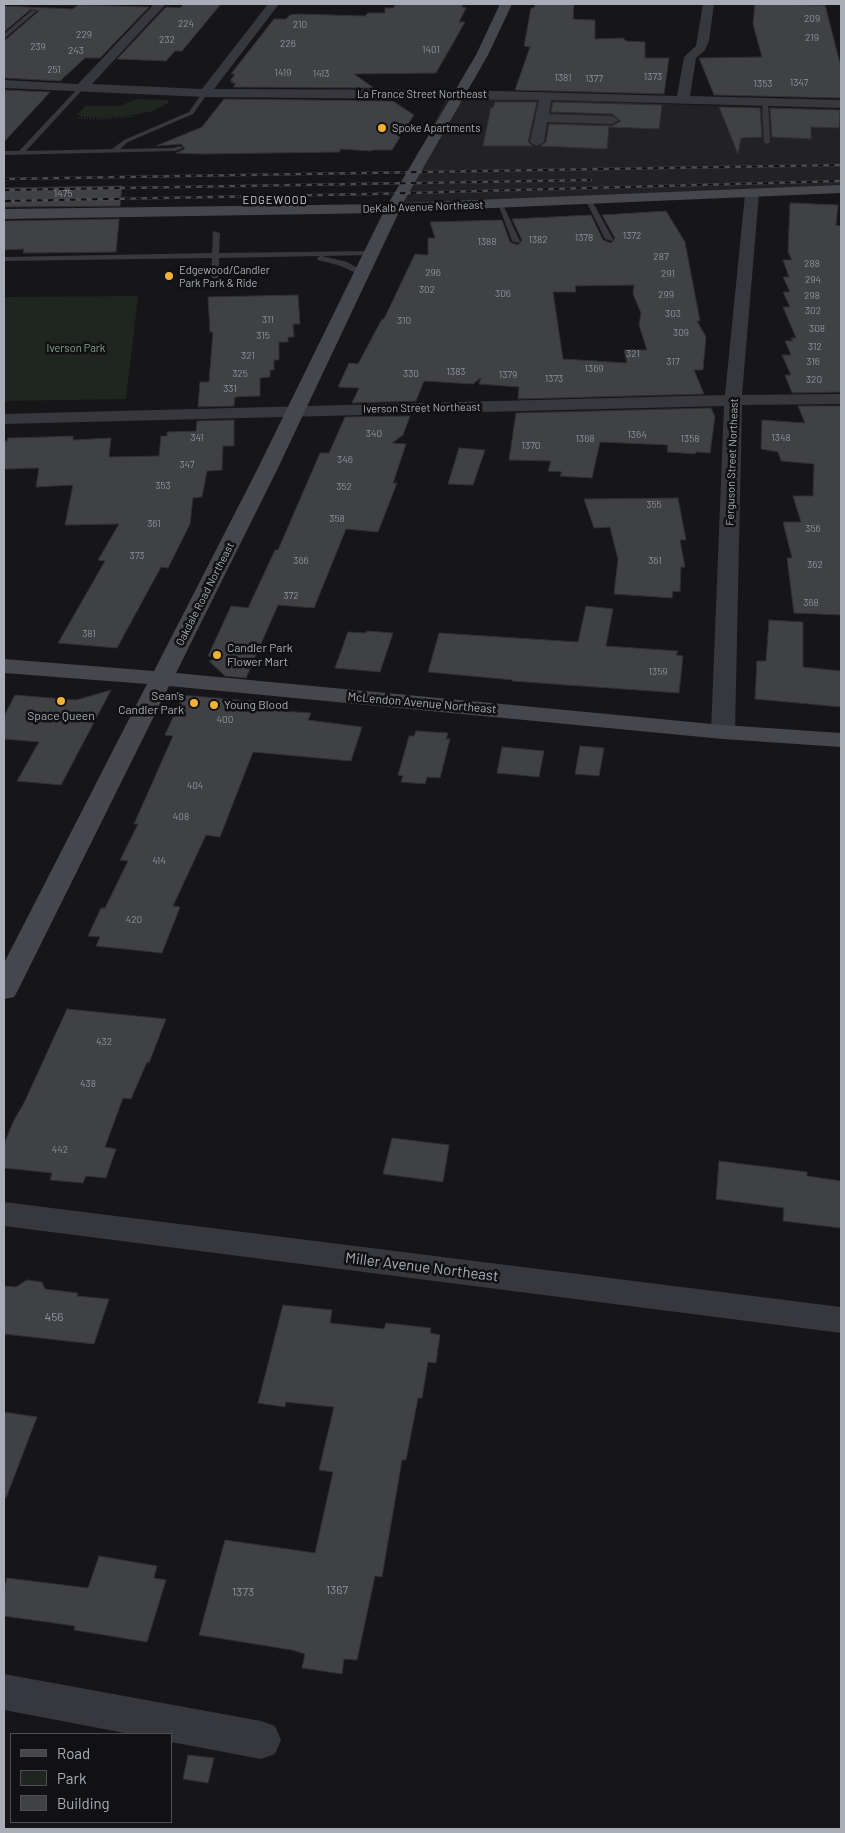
<!DOCTYPE html>
<html>
<head>
<meta charset="utf-8">
<style>
	body { margin:0 }
	#map { position:relative; width:845px; height:1833px; overflow:hidden; background:#161618; font-family:Barlow,sans-serif }
	canvas { display:block }
	.frame { position:absolute; inset:0; border:5px solid #a8adb8; pointer-events:none }
	.legend { position:absolute; left:10px; top:1733px; width:162px; height:90px; box-sizing:border-box; background:#111113; border:1px solid #4d4f55; margin:0; padding:6px 9px; list-style:none; font-size:15px; color:#a8adb8 }
	.legend li { display:flex; align-items:center; gap:10px; height:25px }
	.legend b { width:25px; border:1px solid #4d4f55 }
</style>
</head>
<body>
<div id="map">
<canvas width="845" height="1833"></canvas>
<div class="frame"></div>
<ul class="legend">
<li><b style="height:6px;background:#45474d"></b>Road</li>
<li><b style="height:14px;background:#1e261f"></b>Park</li>
<li><b style="height:14px;background:#404145"></b>Building</li>
</ul>
</div>
<script>
const c = document.querySelector('canvas').getContext('2d');
c.lineJoin = 'round';
function fill(path, color) { c.fillStyle = color; c.fill(path, 'evenodd'); }
const poly = rows => new Path2D(rows.map(r => 'M' + r).join(''));
function strokePath(path, color, width, dash) { c.strokeStyle = color; c.lineWidth = width; c.lineCap = dash ? 'butt' : 'round'; c.setLineDash(dash || []); c.stroke(path); }
function drawText(font, color, halo, rows, align = 'center') {
  c.font = font + ' Barlow,sans-serif'; c.lineWidth = 5; c.setLineDash([]); c.textBaseline = 'middle'; c.strokeStyle = halo; c.fillStyle = color; for (const [text, x, y, turn = 0] of rows) {
    c.save(); c.translate(x, y); c.rotate((+turn || 0) * Math.PI / 180); c.textAlign = isNaN(turn) ? turn : align; if (halo) c.strokeText(text, 0, 0); c.fillText(text, 0, 0); c.restore();
  }
}
const built = poly([
	[448,95,841,111,841,190,393,210]
]);
const green = poly([
	[136,99,168,100,169,103,153,111,133,115,104,118,82,117,77,115,85,106,120,106],
	[138,296,126,399,4,401,4,297]
]);
const building = poly([
	[184,4,221,4,182,51,175,51,166,61,117,59,166,7,180,8,184,4],
	[396,4,463,4,462,7,466,8,459,22,465,22,436,73,354,74,374,88,233,87,236,83,231,83,233,81,230,81,235,74,231,74,274,19,286,19,290,15,297,14,365,16,368,13,385,13,385,8,393,8,396,4],
	[535,4,574,4,573,19,595,20,595,39,623,38,626,41,645,42,645,58,669,58,664,94,515,90,530,47,524,46,531,8,534,8,535,4],
	[755,4,825,5,841,67,841,98,714,95,699,58,762,57,753,24,755,4],
	[78,5,149,7,100,58,85,58,60,81,4,78,4,41,39,11,31,9,4,32,4,6,73,9,78,5],
	[4,90,50,92,4,142,4,90],
	[224,99,393,101,414,115,392,150,372,150,371,151,340,149,340,152,201,154,176,153,185,149,181,144,156,146,202,127,224,99],
	[495,102,537,102,528,142,533,146,483,146,491,107,493,108,495,102],
	[553,102,662,105,659,129,609,127,607,149,540,146,546,142,549,124,612,126,621,121,612,114,551,112,553,102],
	[719,107,760,108,762,137,741,138,738,154,719,107],
	[770,108,840,110,839,128,811,127,811,139,772,137,770,108],
	[122,186,120,206,4,207,4,188,122,186],
	[790,203,838,205,836,225,841,226,841,392,792,393,785,375,791,375,782,355,791,355,785,341,793,341,791,338,796,338,783,307,790,307,783,292,790,292,783,277,789,277,783,260,792,260,788,252,790,203],
	[666,211,685,242,700,321,697,321,706,337,703,370,694,370,704,394,518,399,519,387,479,384,481,378,473,384,424,381,416,401,352,403,359,388,338,387,349,363,358,364,382,319,384,319,415,254,428,255,428,238,435,238,430,222,502,220,510,242,518,245,522,240,512,219,591,215,603,240,611,243,615,238,602,215,666,211],
	[634,285,633,294,641,313,639,325,647,350,624,350,627,363,563,359,553,292,576,292,575,286,634,285],
	[119,219,116,252,23,253,24,249,4,250,4,221,119,219],
	[298,295,300,324,293,324,294,337,288,337,288,342,279,342,279,360,274,360,274,370,270,370,270,377,260,378,260,396,235,397,234,406,198,407,200,382,209,382,213,332,210,332,208,297,298,295],
	[798,406,841,406,841,615,794,613,787,558,792,558,783,522,801,522,793,496,813,496,814,464,781,461,778,452,761,449,762,420,805,423,798,406],
	[711,408,715,417,710,453,696,452,695,454,667,452,668,445,600,442,592,478,560,476,562,472,548,471,551,461,509,460,516,413,711,408],
	[410,416,403,435,392,443,406,444,393,483,397,483,378,532,346,529,314,608,278,605,246,678,225,676,209,661,222,657,208,656,231,606,248,608,275,550,278,550,320,453,329,453,345,417,410,416],
	[234,420,234,446,223,446,222,470,207,471,202,497,193,498,190,524,168,568,161,567,117,648,58,643,105,561,98,560,119,524,65,525,73,485,36,487,39,468,4,469,4,441,7,441,8,438,45,437,73,436,73,440,111,438,109,457,159,456,161,436,167,436,167,432,196,431,197,421,234,420],
	[459,448,485,450,473,485,448,484,459,448],
	[678,498,686,540,680,540,685,567,681,567,680,592,673,591,672,598,614,594,618,559,610,527,594,528,584,499,678,498],
	[586,606,613,609,606,646,678,651,676,655,683,656,679,693,512,681,513,680,428,672,439,633,578,642,586,606],
	[769,620,803,622,803,667,841,671,841,707,755,699,757,661,766,661,769,620],
	[367,631,393,633,380,672,335,668,348,632,366,633,367,631],
	[111,690,61,785,17,781,39,742,4,739,4,716,15,695,76,700,111,690],
	[183,695,283,704,281,711,311,713,308,720,362,727,351,761,253,752,220,837,206,835,173,906,180,907,162,953,96,946,100,937,88,936,101,908,105,908,128,861,120,860,138,824,134,824,173,736,165,735,183,695],
	[416,731,448,733,446,739,450,739,440,778,427,777,425,784,401,782,403,776,398,775,409,736,414,736,416,731],
	[580,746,604,748,599,776,575,774,580,746],
	[502,747,544,751,539,777,497,773,502,747],
	[67,1009,166,1019,149,1063,147,1062,131,1099,123,1098,105,1147,116,1149,106,1178,86,1176,83,1183,50,1180,52,1173,4,1168,4,1144,14,1120,24,1103,67,1009],
	[392,1138,449,1145,443,1182,383,1174,392,1138],
	[719,1161,807,1172,807,1176,841,1181,841,1228,783,1221,784,1208,716,1199,719,1161],
	[27,1280,42,1282,45,1289,78,1293,77,1296,109,1299,94,1344,4,1334,4,1286,16,1287,27,1280],
	[283,1305,332,1310,330,1323,384,1329,386,1323,431,1328,430,1333,440,1335,436,1363,428,1362,422,1398,418,1398,406,1460,402,1460,382,1577,375,1576,357,1660,344,1659,342,1674,302,1668,305,1654,292,1650,199,1635,225,1540,315,1553,333,1472,319,1470,334,1407,286,1402,285,1407,258,1403,283,1305],
	[4,1412,37,1417,6,1498,4,1498,4,1412],
	[99,1556,157,1566,154,1578,166,1580,147,1642,74,1630,75,1626,4,1616,4,1589,7,1578,88,1588,99,1556],
	[188,1755,214,1758,208,1783,183,1779,188,1755]
]);
const path = poly([
	[78,118,104,119,134,116]
]);
const lane = poly([
	[32,10,37,11,4,39,4,34,32,10],
	[80,86,85,87,26,151,112,149,124,140,189,112,203,92,208,93,193,114,128,142,120,149,173,148,180,146,183,148,176,151,4,155,4,151,19,151,80,86],
	[765,100,768,102,770,142,767,144,764,142,762,102,765,100],
	[587,200,592,201,613,239,612,241,605,239,586,201,587,200],
	[498,204,503,205,520,241,519,243,512,241,498,204],
	[213,231,220,233,219,253,374,251,378,253,374,255,322,256,347,262,365,272,366,274,362,276,341,266,318,260,317,258,320,256,219,258,219,277,215,279,211,277,212,258,4,261,4,257,212,253,213,231]
]);
const street = poly([
	[154,4,166,4,92,84,202,89,268,4,279,4,214,89,460,90,677,96,684,57,696,46,703,4,714,4,709,41,705,50,696,58,690,96,841,100,841,108,551,100,549,114,612,116,619,120,612,124,547,122,544,142,537,146,530,142,539,100,205,97,4,88,4,80,78,84,154,4],
	[752,190,757,191,759,194,742,395,841,394,841,404,742,405,735,732,731,737,723,739,715,737,711,732,724,406,4,424,4,414,725,395,745,194,747,191,752,190],
	[4,1202,841,1307,841,1333,4,1226,4,1202],
	[4,1674,261,1721,275,1726,281,1740,275,1754,261,1759,171,1742,171,1734,130,1734,4,1710,4,1674]
]);
const secondary = poly([
	[500,4,512,4,488,55,403,203,841,185,841,193,399,212,277,470,176,673,723,725,841,733,841,747,723,739,169,686,18,990,14,997,4,999,4,963,147,684,4,673,4,659,154,671,257,470,383,213,4,219,4,209,388,204,476,55,500,4]
]);
const railFar1 = poly([
	[4,179,841,165],
	[4,190,591,180],
	[4,201,372,194,841,181]
]);
const rail = poly([
	[4,201,18,201]
]);
const markers = [
	[382,128,5,"#f2b134"],
	[169,276,5,"#f2b134"],
	[217,655,5,"#f2b134"],
	[61,701,5,"#f2b134"],
	[194,703,5,"#f2b134"],
	[214,705,5,"#f2b134"]
];
const numberNames = [
	["209",812,19],
	["224",186,24],
	["210",300,25],
	["229",84,35],
	["219",812,38],
	["232",167,40],
	["226",288,44],
	["239",38,47],
	["1401",431,50],
	["243",76,51],
	["251",54,70],
	["1419",283,73],
	["1413",321,74],
	["1373",653,77],
	["1381",563,78],
	["1377",594,79],
	["1347",799,83],
	["1353",763,84],
	["1475",63,194],
	["1372",632,236],
	["1378",584,238],
	["1382",538,240],
	["1388",487,242],
	["287",661,257],
	["288",812,264],
	["296",433,273],
	["291",668,274],
	["294",813,280],
	["302",427,290],
	["306",503,294],
	["299",666,295],
	["298",812,296],
	["302",813,311],
	["303",673,314],
	["311",268,320],
	["310",404,321],
	["308",817,329],
	["309",681,333],
	["315",263,336],
	["312",815,347],
	["321",633,354],
	["321",248,356],
	["317",673,362],
	["316",813,362],
	["1369",594,369],
	["1383",456,372],
	["325",240,374],
	["330",411,374],
	["1379",508,375],
	["1373",554,379],
	["320",814,380],
	["331",230,389],
	["340",374,434],
	["1364",637,435],
	["341",197,438],
	["1348",781,438],
	["1368",585,439],
	["1358",690,439],
	["1370",531,446],
	["346",345,460],
	["347",187,465],
	["353",163,486],
	["352",344,487],
	["355",654,505],
	["358",337,519],
	["361",154,524],
	["356",813,529],
	["373",137,556],
	["366",301,561],
	["361",655,561],
	["362",815,565],
	["372",291,596],
	["368",811,603],
	["381",89,634],
	["1359",658,672],
	["400",225,720],
	["404",195,786],
	["408",181,817],
	["414",159,861],
	["420",134,920],
	["432",104,1042],
	["438",88,1084],
	["442",60,1150]
];
const farStreetnames = [
	["La France Street Northeast",422,94],
	["DeKalb Avenue Northeast",423,207,-2],
	["Iverson Street Northeast",422,408,-1],
	["Ferguson Street Northeast",732,462,-88],
	["Oakdale Road Northeast",205,594,-63]
];
const farPoinames = [
	["Spoke Apartments",392,128],
	["Edgewood/Candler",179,270],
	["Park Park & Ride",179,283]
];
const farNeighbourhoodnames = [
	["EDGEWOOD",275,200]
];
const farParknames = [
	["Iverson Park",76,348]
];
const poiNames = [
	["Candler Park",227,648],
	["Flower Mart",227,662],
	["Sean's",184,696,"right"],
	["Candler Park",184,710,"right"],
	["Young Blood",224,705],
	["Space Queen",61,716,"center"]
];
const streetNames = [
	["McLendon Avenue Northeast",422,703,5]
];
const nearNumbernames = [
	["456",54,1317],
	["1367",337,1590],
	["1373",243,1592]
];
const nearStreetnames = [
	["Miller Avenue Northeast",422,1267,7]
];
fill(built, '#222225');
fill(green, '#1e261f');
fill(building, '#404145');
strokePath(building, '#303034', 1);
strokePath(path, '#3d3f44', 1, [1, 2]);
fill(lane, '#37383d');
fill(street, '#37383d');
fill(secondary, '#45474d');
strokePath(railFar1, '#4a4c52', 2.5);
strokePath(rail, '#4a4c52', 4);
strokePath(railFar1, '#111113', 2, [5.5]);
strokePath(rail, '#111113', 2.5, [7]);
for (const [x, y, r, color] of markers) { const dot = new Path2D(); dot.arc(x, y, r, 0, 2 * Math.PI); c.fillStyle = color; c.fill(dot); strokePath(dot, '#111113', 2); }
drawText('10px', '#8e929b', null, numberNames);
drawText('11px', '#a8adb8', '#111113', farStreetnames);
drawText('11px', '#a8adb8', '#111113', farPoinames, 'left');
c.letterSpacing = '1px';
drawText('11px', '#c9ccd4', '#111113', farNeighbourhoodnames);
c.letterSpacing = '0px';
drawText('11px', '#7fa381', '#111113', farParknames);
drawText('12px', '#a8adb8', '#111113', poiNames, 'left');
drawText('12px', '#a8adb8', '#111113', streetNames);
drawText('12px', '#8e929b', null, nearNumbernames);
drawText('15px', '#a8adb8', '#111113', nearStreetnames);
</script>
</body>
</html>
